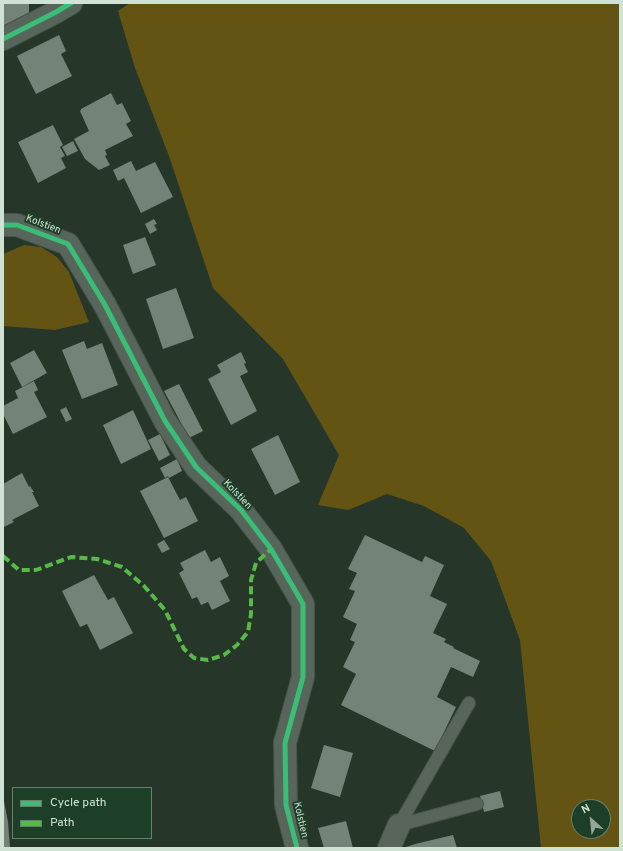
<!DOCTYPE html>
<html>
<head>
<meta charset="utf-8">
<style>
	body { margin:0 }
	#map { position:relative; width:623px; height:851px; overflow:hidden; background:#26372a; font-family:Overpass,sans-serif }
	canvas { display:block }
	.frame { position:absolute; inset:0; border:4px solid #d0e2d3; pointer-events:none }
	.legend { position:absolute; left:12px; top:787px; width:140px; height:52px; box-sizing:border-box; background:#1e3f27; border:1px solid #65806c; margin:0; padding:5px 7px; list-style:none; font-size:12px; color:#d0e2d3 }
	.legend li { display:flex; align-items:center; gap:8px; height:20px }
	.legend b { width:20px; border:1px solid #65806c }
	.north { position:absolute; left:571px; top:799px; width:40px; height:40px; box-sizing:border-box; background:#1e3f27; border:1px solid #65806c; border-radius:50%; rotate:333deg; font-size:11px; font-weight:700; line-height:16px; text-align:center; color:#d0e2d3 }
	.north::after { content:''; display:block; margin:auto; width:14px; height:18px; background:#94a698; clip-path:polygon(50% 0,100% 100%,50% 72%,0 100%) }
</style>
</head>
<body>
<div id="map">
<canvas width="623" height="851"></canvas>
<div class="frame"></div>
<ul class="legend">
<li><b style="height:5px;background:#3abd76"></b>Cycle path</li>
<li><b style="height:5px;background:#58b947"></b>Path</li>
</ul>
<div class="north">N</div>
</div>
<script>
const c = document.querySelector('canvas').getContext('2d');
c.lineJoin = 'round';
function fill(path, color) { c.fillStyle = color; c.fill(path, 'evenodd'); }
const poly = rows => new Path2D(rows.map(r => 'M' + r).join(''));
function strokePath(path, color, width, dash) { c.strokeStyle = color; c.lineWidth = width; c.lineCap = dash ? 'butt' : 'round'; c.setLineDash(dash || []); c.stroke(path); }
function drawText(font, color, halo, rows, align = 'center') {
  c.font = font + ' Overpass,sans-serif'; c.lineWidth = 4; c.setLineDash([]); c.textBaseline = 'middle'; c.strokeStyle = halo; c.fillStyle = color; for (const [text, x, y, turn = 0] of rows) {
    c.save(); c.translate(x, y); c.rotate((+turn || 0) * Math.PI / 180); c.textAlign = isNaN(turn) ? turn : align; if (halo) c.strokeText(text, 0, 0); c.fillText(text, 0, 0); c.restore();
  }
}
const green = poly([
	[130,3,620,3,620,848,541,848,520,640,491,561,464,528,424,506,387,494,348,510,318,505,339,455,283,359,213,288,169,156,135,68,118,11],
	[579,807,603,807,603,831,579,831],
	[24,245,41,247,57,257,69,272,89,322,55,330,3,326,3,254]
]);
const building = poly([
	[3,3,29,3,29,17,3,29],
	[59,35,66,51,61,54,72,76,36,94,17,56],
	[111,93,117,105,122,103,131,121,126,124,133,136,105,150,107,155,105,156,110,165,99,170,85,159,74,139,89,131,80,111,81,110,81,109],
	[53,125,63,145,60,147,65,156,61,158,66,168,38,183,18,142],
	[73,141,78,151,67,156,62,147],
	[131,161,136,171,155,162,173,197,141,213,124,178,118,181,113,170],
	[154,219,157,224,154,225,157,230,150,234,145,224],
	[145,237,156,265,133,274,123,245],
	[176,288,194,338,163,349,146,299],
	[84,341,87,349,102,343,118,385,82,399,62,350],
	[34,350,47,373,22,387,10,363],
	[241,352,246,363,244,364,248,372,240,376,257,411,231,425,208,379,221,372,217,365],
	[34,381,38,390,34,392,47,417,13,434,3,414,3,406,18,398,15,391],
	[179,384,203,431,189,438,164,391],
	[66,407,72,419,66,422,60,410],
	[133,410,151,449,121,464,103,425],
	[160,434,170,455,159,461,148,440],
	[278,435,300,482,275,495,251,449],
	[177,459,182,471,169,478,168,476,165,478,160,468],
	[22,473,29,487,30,486,34,492,32,492,39,506,12,520,14,522,4,527,3,484],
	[168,477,180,500,186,497,198,521,164,538,140,491],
	[365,535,422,562,425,556,444,565,430,596,447,604,433,633,446,639,444,642,454,647,453,648,480,661,473,677,451,667,437,697,456,707,435,751,341,705,356,674,343,667,355,642,350,640,357,624,343,617,355,591,349,589,357,573,348,569],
	[164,540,170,549,162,553,157,544],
	[205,550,211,562,220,557,229,576,220,581,230,601,212,610,208,602,201,605,197,597,192,599,179,573,184,570,180,563],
	[94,575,108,600,114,597,133,633,100,650,87,624,80,627,62,591],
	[324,745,353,753,340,797,311,788],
	[500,791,504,807,484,812,480,796],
	[3,796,8,822,10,848,3,848],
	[346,821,353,848,324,848,318,828],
	[453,835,457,848,403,848,415,844]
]);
const lane = poly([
	[399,825,469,703],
	[399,825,477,804]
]);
const street = poly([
	[3,39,56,12,71,3],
	[3,225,17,225,68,244,105,305,165,421,196,467,241,510,271,549,303,604,303,677,285,743,286,805,297,848],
	[389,848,399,825]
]);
const quiet = poly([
	[3,556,19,570,36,570,71,557,97,559,122,567,144,586,165,610,184,649,194,658,208,660,224,655,237,645,248,632,251,614,251,580,256,563,271,549]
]);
const cycleway = poly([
	[3,39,56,12,71,3],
	[3,225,17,225,68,244,105,305,165,421,196,467,241,510,271,549,303,604,303,677,285,743,286,805,297,848]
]);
const streetNames = [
	["Kolstien",43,225,21],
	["Kolstien",237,495,46],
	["Kolstien",300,820,77]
];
fill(green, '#635413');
fill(building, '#748378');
strokePath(lane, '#455449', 14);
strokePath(street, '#455449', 24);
strokePath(lane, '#58655b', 12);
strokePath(street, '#58655b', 22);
strokePath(quiet, '#58b947', 4, [8, 4]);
strokePath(cycleway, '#3abd76', 5);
drawText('10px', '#d0e2d3', '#1e3f27', streetNames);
</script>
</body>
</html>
